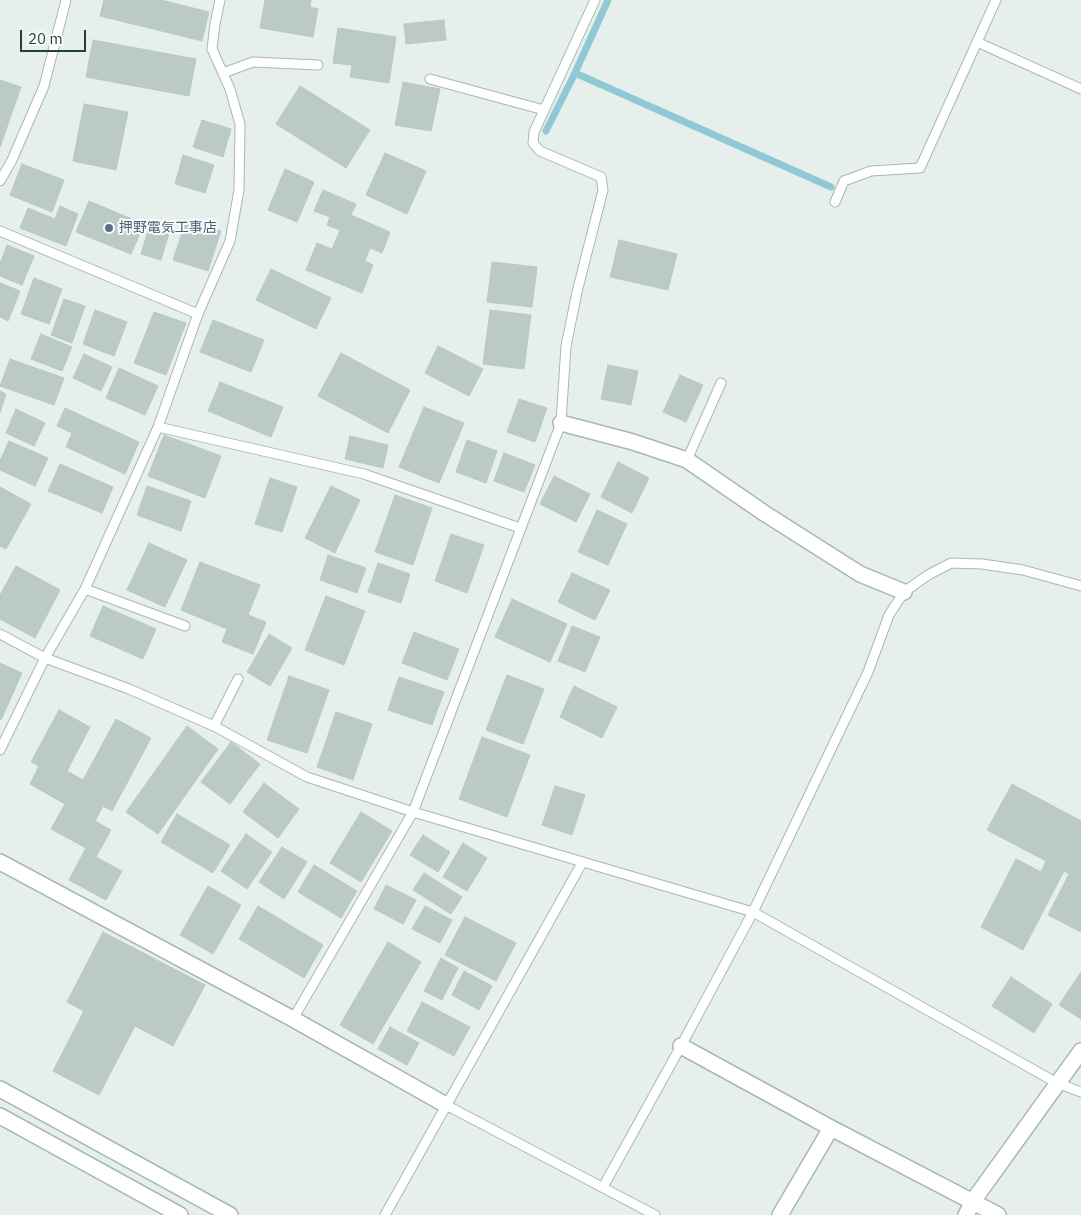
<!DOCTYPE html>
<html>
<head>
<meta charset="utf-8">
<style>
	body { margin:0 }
	#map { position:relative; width:1081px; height:1215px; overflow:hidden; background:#e6efeb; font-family:"IBM Plex Sans",sans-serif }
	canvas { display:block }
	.scale { position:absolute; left:20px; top:30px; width:66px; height:22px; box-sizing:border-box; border:2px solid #24423a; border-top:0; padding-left:6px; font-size:15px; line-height:18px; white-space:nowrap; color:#24423a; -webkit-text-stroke:4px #f7fbf9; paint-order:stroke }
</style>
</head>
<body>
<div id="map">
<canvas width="1081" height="1215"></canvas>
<div class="scale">20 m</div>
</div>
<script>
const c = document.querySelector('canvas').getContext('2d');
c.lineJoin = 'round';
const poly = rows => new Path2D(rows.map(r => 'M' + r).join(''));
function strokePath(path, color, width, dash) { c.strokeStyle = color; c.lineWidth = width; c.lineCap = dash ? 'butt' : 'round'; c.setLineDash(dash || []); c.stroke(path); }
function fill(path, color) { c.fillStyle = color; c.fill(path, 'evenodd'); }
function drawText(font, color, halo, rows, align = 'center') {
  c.font = font + ' "IBM Plex Sans","Noto Sans JP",sans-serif'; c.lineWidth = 4; c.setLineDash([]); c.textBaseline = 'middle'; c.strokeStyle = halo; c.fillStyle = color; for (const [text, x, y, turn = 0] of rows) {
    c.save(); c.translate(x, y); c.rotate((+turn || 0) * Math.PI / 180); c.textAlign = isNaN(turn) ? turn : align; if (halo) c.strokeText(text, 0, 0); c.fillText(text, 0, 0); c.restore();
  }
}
const stream = poly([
	[575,73,831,187],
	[546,131,575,73,608,0]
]);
const building = poly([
	[104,0,161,0,209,12,202,41,100,16,104,0],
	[265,0,311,0,310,7,318,9,313,37,260,28,265,0],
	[444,20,446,40,406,44,404,24,444,20],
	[338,28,396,37,389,83,350,77,352,65,333,63,338,28],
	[93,40,196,59,189,96,86,77,93,40],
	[0,80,21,87,0,147,0,80],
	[403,82,440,89,431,131,395,125,403,82],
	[300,86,370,130,346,168,276,124,300,86],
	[84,104,128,112,116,170,73,161,84,104],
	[202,120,231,129,223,157,193,147,202,120],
	[385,153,426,171,407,214,366,195,385,153],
	[183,155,214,165,205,193,175,184,183,155],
	[22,164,64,180,52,212,10,195,22,164],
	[285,169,314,182,297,222,268,210,285,169],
	[323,190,356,204,351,215,390,232,382,253,370,248,365,261,373,265,362,293,306,270,317,243,332,249,340,230,327,225,330,217,314,211,323,190],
	[89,201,144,224,131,254,76,232,89,201],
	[60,206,78,214,66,246,20,228,28,208,55,219,60,206],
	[186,220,221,231,208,271,173,260,186,220],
	[150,224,170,230,161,260,141,254,150,224],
	[619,240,677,254,668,290,610,277,619,240],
	[7,245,34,256,22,285,0,276,0,264,7,245],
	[492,262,537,267,532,307,487,302,492,262],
	[271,269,331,298,316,329,256,300,271,269],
	[34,278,62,289,49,324,21,314,34,278],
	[0,283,20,291,8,321,0,317,0,283],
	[64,299,85,306,72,343,51,335,64,299],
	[95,310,127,322,114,356,83,344,95,310],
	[490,310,531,315,524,369,483,364,490,310],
	[154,312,186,323,166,375,134,363,154,312],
	[213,320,264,340,251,372,200,352,213,320],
	[41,334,72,347,62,371,31,359,41,334],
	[438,346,483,369,469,396,425,373,438,346],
	[341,353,410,390,388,433,318,396,341,353],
	[84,354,112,367,101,391,73,378,84,354],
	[10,359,64,378,54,405,0,386,10,359],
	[608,365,638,371,631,405,601,399,608,365],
	[119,368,158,386,145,415,106,398,119,368],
	[680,375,703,385,686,422,663,412,680,375],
	[220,382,283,407,271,437,208,411,220,382],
	[0,391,6,394,0,413,0,391],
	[519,399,547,408,535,442,507,432,519,399],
	[424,407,464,423,439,483,399,467,424,407],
	[65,408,139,442,125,474,66,447,72,433,57,426,65,408],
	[16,409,45,423,34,446,6,433,16,409],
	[164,435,221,456,205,498,148,476,164,435],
	[350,436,388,445,383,468,345,459,350,436],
	[467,440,497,451,486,483,456,472,467,440],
	[9,441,48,458,35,486,0,470,0,461,9,441],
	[504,453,535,465,524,492,494,481,504,453],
	[618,462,649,478,632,513,601,497,618,462],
	[60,464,113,487,102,513,48,491,60,464],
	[554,476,590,494,576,522,540,504,554,476],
	[270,478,297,487,282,532,255,524,270,478],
	[147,486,191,501,181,531,137,515,147,486],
	[331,486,360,500,335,553,305,538,331,486],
	[0,487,31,504,6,549,0,546,0,487],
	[395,495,432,508,413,565,375,552,395,495],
	[597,510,627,524,608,565,578,552,597,510],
	[451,534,484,545,467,593,435,581,451,534],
	[149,543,187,560,165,607,127,590,149,543],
	[328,555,366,568,357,593,320,580,328,555],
	[200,562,260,585,248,615,266,622,253,654,222,642,227,629,181,610,200,562],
	[378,563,410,574,401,603,368,592,378,563],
	[16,566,60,590,35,638,0,619,0,595,16,566],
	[572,573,610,590,595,620,558,602,572,573],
	[326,596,365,611,344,665,305,650,326,596],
	[512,599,567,624,550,662,495,637,512,599],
	[103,606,156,629,143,659,90,636,103,606],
	[572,626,600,637,585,672,558,661,572,626],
	[414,632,459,649,447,680,402,663,414,632],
	[269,634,292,648,270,686,247,672,269,634],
	[0,663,22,673,1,720,0,719,0,663],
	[507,675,544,689,523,744,486,730,507,675],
	[289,676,329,690,307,753,267,740,289,676],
	[399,677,444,692,432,725,388,710,399,677],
	[574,686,617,707,602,738,560,717,574,686],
	[59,710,90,727,67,771,83,780,116,719,151,738,112,811,103,806,95,821,111,830,96,857,122,871,106,900,69,880,86,848,51,829,65,804,30,784,39,766,31,762,59,710],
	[336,712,372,724,353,780,317,767,336,712],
	[187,726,218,749,158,834,126,812,187,726],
	[482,737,530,755,507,817,459,799,482,737],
	[231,742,260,764,230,804,201,782,231,742],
	[264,783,299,809,278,838,243,812,264,783],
	[1012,784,1081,821,1081,932,1048,915,1069,874,1064,871,1023,950,981,927,1016,859,1041,872,1046,861,987,830,1012,784],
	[555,786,585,795,572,835,542,825,555,786],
	[361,812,392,831,361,882,330,863,361,812],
	[177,814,230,845,213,873,161,842,177,814],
	[246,834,272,852,247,889,221,871,246,834],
	[423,835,450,852,438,872,410,855,423,835],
	[463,843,487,858,467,891,443,877,463,843],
	[282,847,307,862,284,899,259,882,282,847],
	[314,865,357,891,341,918,298,892,314,865],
	[424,873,462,897,451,914,413,890,424,873],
	[386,885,416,900,403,924,374,909,386,885],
	[208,886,241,905,213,954,180,935,208,886],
	[258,906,323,945,304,978,239,939,258,906],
	[425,906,452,920,440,943,412,929,425,906],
	[465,917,516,943,496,981,445,955,465,917],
	[103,932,205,985,173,1046,135,1026,99,1095,53,1071,84,1011,67,1002,103,932],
	[388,942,421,962,373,1044,340,1025,388,942],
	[441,958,458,968,442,1000,424,991,441,958],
	[464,971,492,986,479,1010,452,995,464,971],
	[1081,972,1081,1019,1059,1005,1081,972],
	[1011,977,1052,1004,1034,1033,992,1006,1011,977],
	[422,1002,470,1027,454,1056,407,1031,422,1002],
	[390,1027,419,1043,407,1065,378,1049,390,1027]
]);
const lane = poly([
	[996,0,977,42,1081,89],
	[223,73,253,62,318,65],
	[430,79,544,110],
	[0,181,12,160,44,86,66,0],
	[835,202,844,181,871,171,920,168,977,42],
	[0,231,198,314],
	[158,427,364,474,520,528],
	[687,460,721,383],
	[85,589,185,626],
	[0,634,45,658,129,689,214,726,307,777,413,812,753,912,1057,1083,1081,1092],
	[214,726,238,679],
	[0,750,45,658,85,589,158,427,198,314,230,241,239,190,240,124,230,89,212,49,215,24,220,0],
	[293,1019,413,812,561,423,566,346,577,292,603,190,601,177,540,151,533,143,534,132,595,0],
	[446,1105,655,1215],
	[603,1187,681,1046,753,912,868,672,889,615,904,592,928,575,951,563,982,564,1023,570,1081,586],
	[385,1215,582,863]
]);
const street = poly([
	[561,423,633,442,687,460,764,513,860,574,904,592],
	[0,862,293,1019,446,1105],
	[681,1046,831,1128,998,1215],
	[780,1215,831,1128],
	[966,1215,973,1201,1081,1051]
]);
const secondary = poly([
	[0,1089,230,1215],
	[0,1116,180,1215]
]);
const markers = [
	[109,228,5,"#5c6f8a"]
];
const serviceNames = [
	["押野電気工事店",119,228]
];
strokePath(stream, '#8ec9d4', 7);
fill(building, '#bbcac4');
strokePath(building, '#b8c9c2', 1);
strokePath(lane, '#a8b8b2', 11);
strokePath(street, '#a8b8b2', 18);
strokePath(secondary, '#a4bbb3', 18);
strokePath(lane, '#fff', 9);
strokePath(street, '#fff', 15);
strokePath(secondary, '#fff', 15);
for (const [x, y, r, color] of markers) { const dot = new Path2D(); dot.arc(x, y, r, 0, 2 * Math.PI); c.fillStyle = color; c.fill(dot); strokePath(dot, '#f7fbf9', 2); }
drawText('14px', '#4e5e75', '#f7fbf9', serviceNames, 'left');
</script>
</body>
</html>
